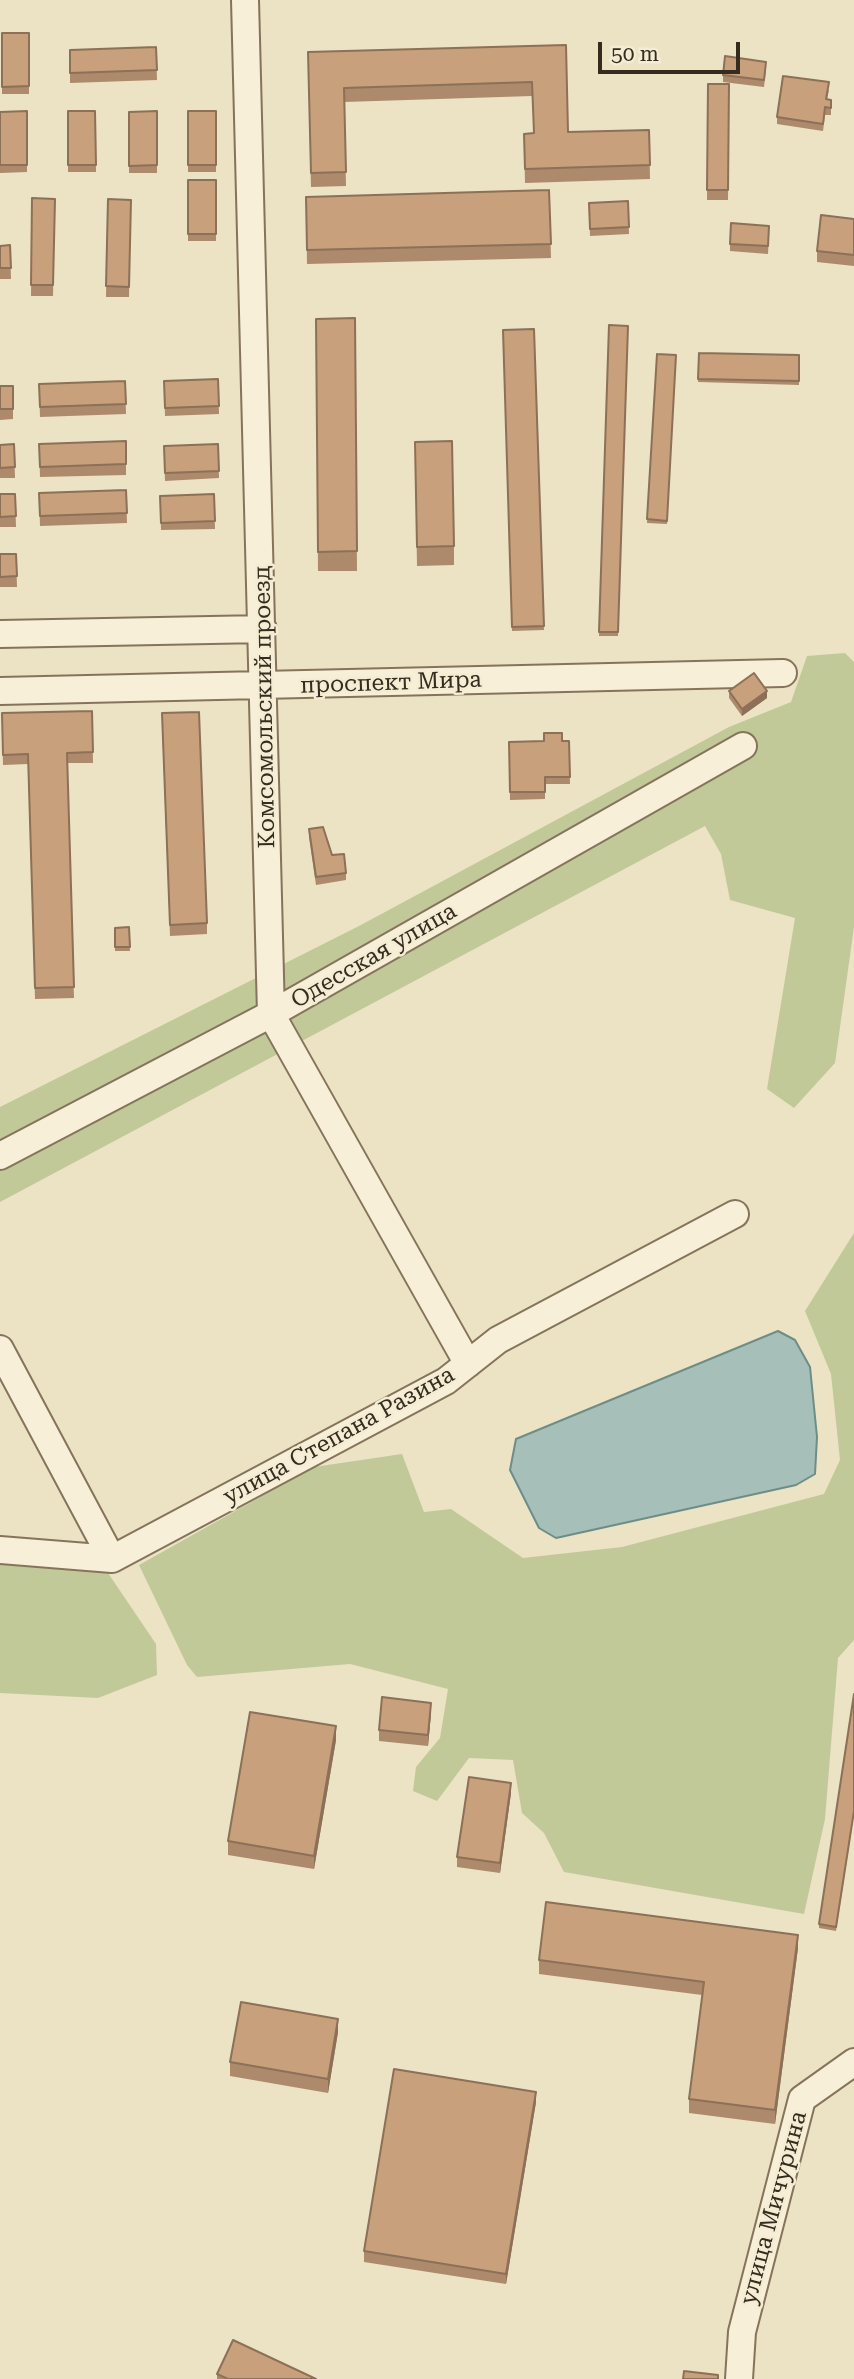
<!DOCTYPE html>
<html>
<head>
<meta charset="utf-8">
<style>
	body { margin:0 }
	#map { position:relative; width:854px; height:2379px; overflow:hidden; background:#ece2c4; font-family:"Roboto Serif",serif }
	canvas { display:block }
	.scale { position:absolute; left:598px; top:42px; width:142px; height:32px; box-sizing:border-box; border:4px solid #362b1f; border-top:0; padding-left:9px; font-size:21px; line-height:24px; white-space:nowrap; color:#362b1f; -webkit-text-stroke:5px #f4ecd3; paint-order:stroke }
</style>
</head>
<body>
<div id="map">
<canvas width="854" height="2379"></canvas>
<div class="scale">50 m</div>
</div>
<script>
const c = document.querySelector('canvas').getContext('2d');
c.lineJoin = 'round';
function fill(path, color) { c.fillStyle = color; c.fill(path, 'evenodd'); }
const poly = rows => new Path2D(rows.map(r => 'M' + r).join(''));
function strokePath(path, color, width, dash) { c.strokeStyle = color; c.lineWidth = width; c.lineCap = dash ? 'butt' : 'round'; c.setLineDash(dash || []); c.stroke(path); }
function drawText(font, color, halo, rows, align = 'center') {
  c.font = font + ' "Roboto Serif",serif'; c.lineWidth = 5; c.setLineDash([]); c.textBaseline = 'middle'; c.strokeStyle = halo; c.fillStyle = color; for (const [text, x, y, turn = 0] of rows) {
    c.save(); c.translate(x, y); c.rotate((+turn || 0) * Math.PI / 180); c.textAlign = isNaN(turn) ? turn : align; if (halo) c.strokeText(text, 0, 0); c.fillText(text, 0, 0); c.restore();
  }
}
const green = poly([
	[845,653,854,662,854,927,835,1063,794,1108,767,1089,795,918,730,900,721,854,705,826,0,1202,0,1107,359,926,729,727,791,702,807,656],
	[854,1233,854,1640,838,1658,825,1819,804,1914,564,1872,544,1833,522,1813,513,1760,469,1758,437,1801,413,1791,416,1767,440,1738,448,1689,350,1664,197,1677,187,1665,139,1565,314,1467,402,1454,424,1512,451,1509,523,1558,622,1547,824,1494,840,1460,831,1374,805,1311],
	[0,1562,106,1570,156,1644,157,1675,98,1698,0,1693]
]);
const water = poly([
	[778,1331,795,1340,810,1367,817,1437,815,1474,796,1485,556,1538,539,1528,510,1470,516,1439,778,1331]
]);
const minor = poly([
	[245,0,271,1014,468,1364],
	[0,634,263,629],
	[0,691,783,673],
	[0,1156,271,1014,743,746],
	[0,1349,112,1559],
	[0,1550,112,1559,446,1381,498,1340,735,1214],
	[739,2379,742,2332,802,2099,854,2062]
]);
const wall = poly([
	[2,33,29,33,29,94,2,94],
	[566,45,568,132,649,130,650,179,525,183,524,134,534,133,532,96,344,102,346,186,311,187,308,66],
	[156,47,157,80,70,83,70,50],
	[766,69,764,87,723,82,723,75],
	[708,84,729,84,728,200,707,200],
	[829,90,827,99,831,107,831,115,825,115,823,131,777,124,777,117],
	[27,111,27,172,0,173,0,112],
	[68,111,95,111,96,172,68,172],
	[157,111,157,173,129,173,129,112],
	[188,111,216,111,216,172,188,172],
	[188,180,216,180,216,241,188,241],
	[549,190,551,258,307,264,306,197],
	[32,198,55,199,53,296,31,296],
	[108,199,131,200,129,297,106,297],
	[628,201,629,234,590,236,589,203],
	[854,219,854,266,817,262,817,251],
	[769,233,768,254,730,251,730,244],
	[10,245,11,279,0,279,0,246],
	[355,318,357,571,318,571,316,319],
	[609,325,628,326,618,636,599,636],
	[534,329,544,630,512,631,503,330],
	[699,353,799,355,799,385,698,382],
	[657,354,676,355,667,524,647,523],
	[218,379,219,414,165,416,164,381],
	[125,381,126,414,40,417,39,384],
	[0,386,13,386,13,419,0,420],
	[126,441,126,475,40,477,39,444],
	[415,442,454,546,454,565,417,566],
	[14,444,15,478,0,478,0,445],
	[218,444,219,478,165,481,164,446],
	[126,490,127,523,40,526,39,493],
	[0,494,15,494,16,527,0,527],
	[214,494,215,529,161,530,160,496],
	[0,554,16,554,17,587,0,587],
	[729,691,767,698,742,716,729,698],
	[92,711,93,763,67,763,74,998,35,999,28,764,3,765,2,713],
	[162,724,207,923,207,934,170,936],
	[569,741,570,784,545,784,545,799,510,800,509,742],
	[309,829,346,873,346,880,316,885,309,837],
	[129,927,130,951,115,951,115,928],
	[854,1694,854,1814,836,1931,819,1928,819,1924],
	[431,1713,428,1746,379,1741,379,1730],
	[336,1740,314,1869,228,1855,228,1841],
	[511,1793,500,1873,457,1867,457,1857],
	[798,1948,775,2124,689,2113,689,2099,702,1995,539,1974,539,1960],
	[338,2032,328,2093,230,2076,230,2062],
	[536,2102,506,2284,364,2262,364,2251],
	[217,2374,316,2379,217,2379]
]);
const shadedWall = poly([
	[767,691,767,698,742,716,742,709],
	[431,1703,431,1713,428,1746,428,1735],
	[336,1726,336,1740,314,1869,314,1856],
	[511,1783,511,1793,500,1873,500,1863],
	[798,1935,798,1948,775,2124,775,2110],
	[338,2019,338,2032,328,2093,328,2079],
	[536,2092,536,2102,506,2284,506,2274]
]);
const building = poly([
	[2,33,29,33,29,86,2,87,2,33],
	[566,45,568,132,649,130,650,165,525,169,524,134,534,133,532,82,344,88,346,172,311,173,308,52,566,45],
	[156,47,157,70,70,73,70,50,156,47],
	[725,56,766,62,764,80,723,75,725,56],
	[783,76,829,82,826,99,831,100,831,108,825,107,823,124,777,117,783,76],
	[708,84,729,84,728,190,707,190,708,84],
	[27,111,27,165,0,165,0,112,27,111],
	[68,111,95,111,96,165,68,165,68,111],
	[157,111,157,165,129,166,129,112,157,111],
	[188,111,216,111,216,165,188,165,188,111],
	[188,180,216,180,216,234,188,234,188,180],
	[549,190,551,244,307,250,306,197,549,190],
	[32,198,55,199,53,285,31,285,32,198],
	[108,199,131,200,129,287,106,286,108,199],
	[628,201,629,227,590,229,589,203,628,201],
	[821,215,854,219,854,255,817,251,821,215],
	[731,223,769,226,768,246,730,244,731,223],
	[10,245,11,268,0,268,0,246,10,245],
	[355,318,357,551,318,552,316,319,355,318],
	[609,325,628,326,618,632,599,632,609,325],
	[534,329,544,626,512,627,503,330,534,329],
	[699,353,799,355,799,381,698,379,699,353],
	[657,354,676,355,667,521,647,519,657,354],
	[218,379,219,406,165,408,164,381,218,379],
	[125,381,126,404,40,407,39,384,125,381],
	[0,386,13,386,13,409,0,409,0,386],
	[126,441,126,464,40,467,39,444,126,441],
	[452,441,454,546,417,547,415,442,452,441],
	[14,444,15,467,0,468,0,445,14,444],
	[218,444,219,471,165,473,164,446,218,444],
	[126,490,127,513,40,516,39,493,126,490],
	[0,494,15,494,16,516,0,517,0,494],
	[214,494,215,521,161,523,160,496,214,494],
	[0,554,16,554,17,576,0,577,0,554],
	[754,673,767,691,742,709,729,691,754,673],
	[92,711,93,752,67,753,74,987,35,988,28,754,3,755,2,713,92,711],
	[199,712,207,923,170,925,162,713,199,712],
	[544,733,562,733,562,741,569,741,570,777,545,777,545,792,510,792,509,742,544,741,544,733],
	[323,827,332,855,344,854,346,873,316,877,309,829,323,827],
	[129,927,130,947,115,947,115,928,129,927],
	[854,1694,854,1811,836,1927,819,1924,854,1694],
	[382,1697,431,1703,428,1735,379,1730,382,1697],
	[250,1712,336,1726,314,1856,228,1841,250,1712],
	[469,1777,511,1783,500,1863,457,1857,469,1777],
	[546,1902,798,1935,775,2110,689,2099,704,1982,539,1960,546,1902],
	[241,2002,338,2019,328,2079,230,2062,241,2002],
	[394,2069,536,2092,506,2274,364,2251,394,2069],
	[233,2340,316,2379,228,2379,217,2374,233,2340],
	[684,2371,718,2375,718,2379,683,2379,684,2371]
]);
const streetNames = [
	["проспект Мира",391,683,-2],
	["Комсомольский проезд",265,707,-91],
	["Одесская улица",374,956,-30],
	["улица Степана Разина",339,1436,-29],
	["улица Мичурина",774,2208,-75]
];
fill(green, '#c1c999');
fill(water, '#a6bfb9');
strokePath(water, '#6d8d87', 2);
strokePath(minor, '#85745b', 30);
strokePath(minor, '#f7efd7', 26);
fill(wall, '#ac8a6b');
fill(shadedWall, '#8c7057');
fill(building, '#c8a07c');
strokePath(building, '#8c7057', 2);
drawText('23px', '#362b1f', '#f4ecd3', streetNames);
</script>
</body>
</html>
